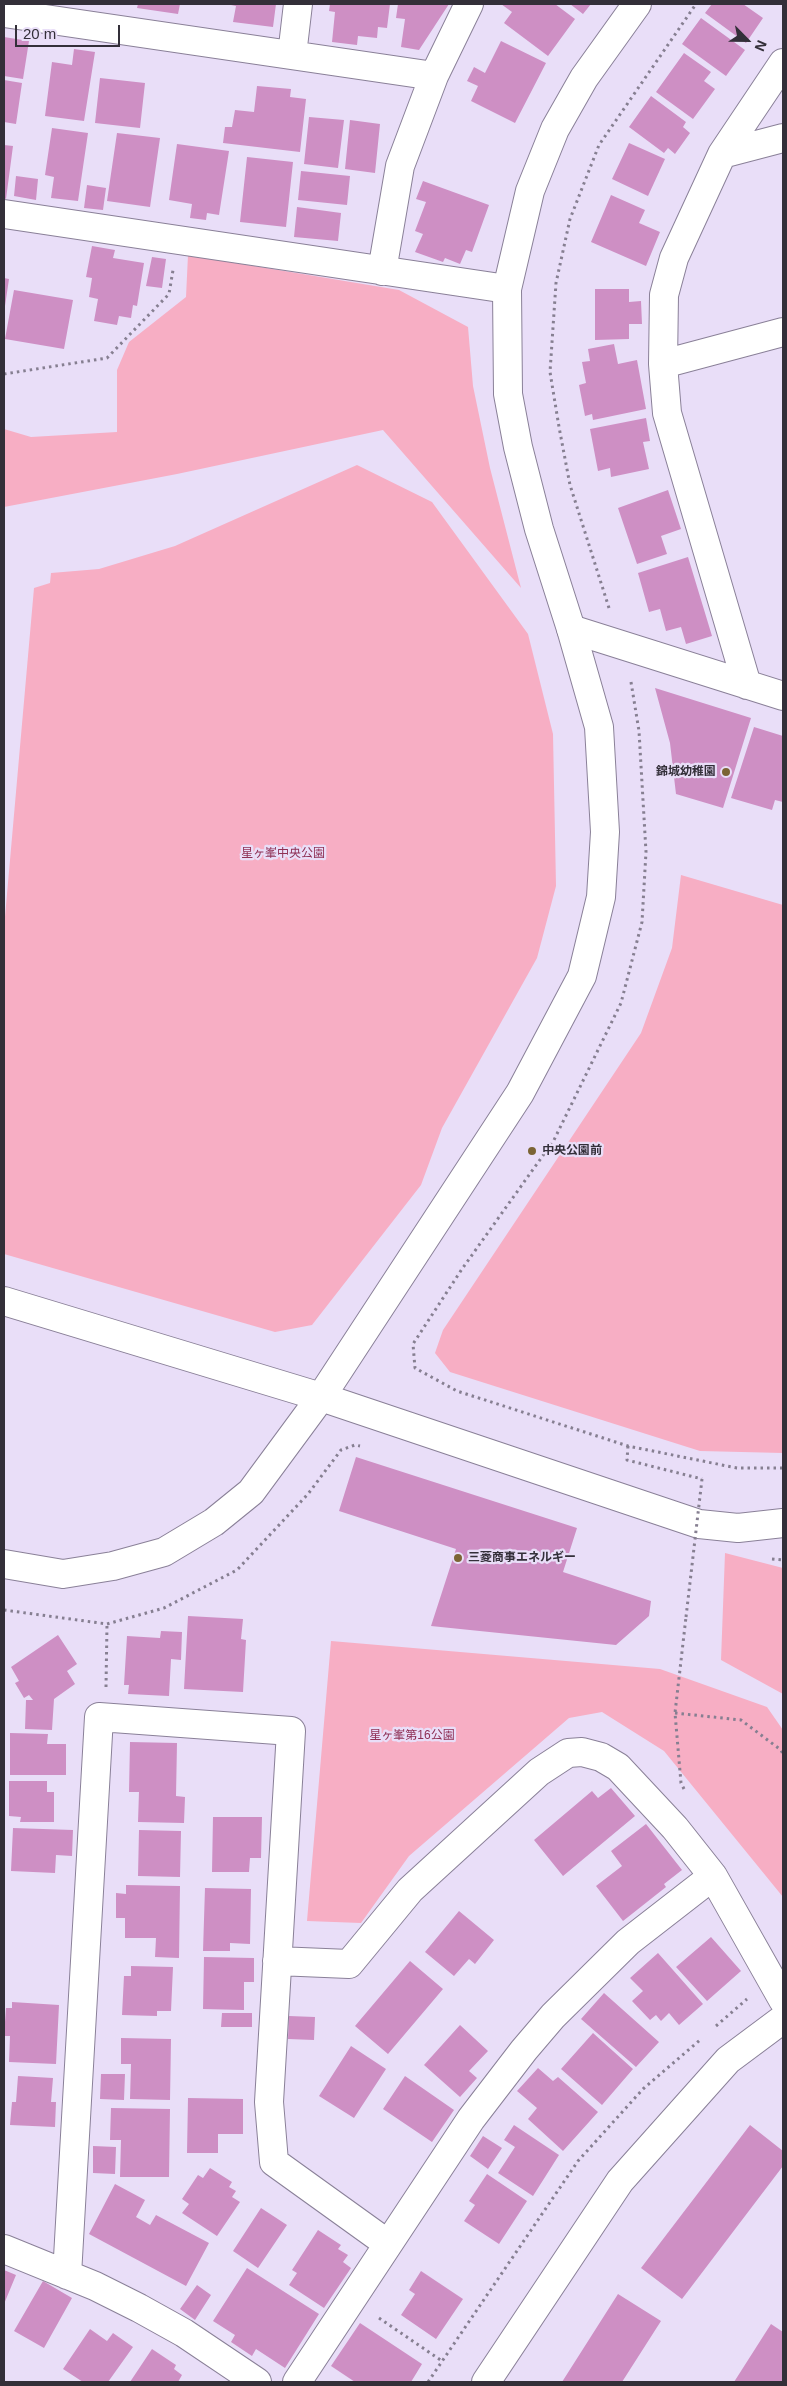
<!DOCTYPE html>
<html>
<head>
<meta charset="utf-8">
<style>
	body { margin:0 }
	#map { position:relative; width:787px; height:2386px; overflow:hidden; background:#e9def8; font-family:Helvetica,sans-serif }
	canvas { display:block }
	.frame { position:absolute; inset:0; border:5px solid #332f39; pointer-events:none }
	.north { position:absolute; left:722px; top:15px; width:50px; height:50px; -webkit-text-stroke:4px #e9def8; paint-order:stroke; rotate:113deg; font-size:14px; font-weight:700; line-height:20px; text-align:center; color:#332f39 }
	.north::after { content:''; display:block; margin:auto; width:18px; height:22px; background:#332f39; clip-path:polygon(50% 0,100% 100%,50% 72%,0 100%) }
	.scale { position:absolute; left:15px; top:25px; width:105px; height:22px; box-sizing:border-box; border:2px solid #332f39; border-top:0; padding-left:6px; font-size:15px; line-height:18px; white-space:nowrap; color:#332f39; -webkit-text-stroke:4px #e9def8; paint-order:stroke }
</style>
</head>
<body>
<div id="map">
<canvas width="787" height="2386"></canvas>
<div class="frame"></div>
<div class="north">N</div>
<div class="scale">20 m</div>
</div>
<script>
const c = document.querySelector('canvas').getContext('2d');
c.lineJoin = 'round';
function fill(path, color) { c.fillStyle = color; c.fill(path, 'evenodd'); }
const poly = rows => new Path2D(rows.map(r => 'M' + r).join(''));
function strokePath(path, color, width, dash) { c.strokeStyle = color; c.lineWidth = width; c.lineCap = dash ? 'butt' : 'round'; c.setLineDash(dash || []); c.stroke(path); }
function drawText(font, color, halo, rows, align = 'center') {
  c.font = font + ' Helvetica,"Noto Sans JP",sans-serif'; c.lineWidth = 4.5; c.setLineDash([]); c.textBaseline = 'middle'; c.strokeStyle = halo; c.fillStyle = color; for (const [text, x, y, turn = 0] of rows) {
    c.save(); c.translate(x, y); c.rotate((+turn || 0) * Math.PI / 180); c.textAlign = isNaN(turn) ? turn : align; if (halo) c.strokeText(text, 0, 0); c.fillText(text, 0, 0); c.restore();
  }
}
const green = poly([
	[188,255,399,290,468,327,473,386,490,468,521,588,383,430,177,474,4,507,4,429,31,437,117,432,117,370,129,342,186,297],
	[357,465,432,502,528,634,553,734,556,886,537,958,442,1128,421,1185,312,1325,275,1332,4,1254,4,928,34,588,50,583,51,573,99,569,175,546],
	[681,875,783,905,783,1453,700,1451,450,1372,435,1353,443,1330,641,1033,672,948],
	[725,1553,783,1568,783,1694,721,1660],
	[331,1641,660,1669,767,1707,783,1730,783,1897,664,1751,602,1712,569,1718,409,1856,361,1923,307,1921]
]);
const building = poly([
	[138,4,180,4,178,14,137,8],
	[226,4,276,4,273,27,233,22,236,6],
	[330,4,390,4,387,28,378,27,377,38,358,36,357,45,332,42,335,12,329,11],
	[398,4,449,4,419,50,401,47,405,19,396,18],
	[501,4,555,4,575,19,548,56,504,23,512,12],
	[570,4,591,4,583,14],
	[712,4,743,4,763,18,746,43,705,13],
	[701,18,745,50,726,76,682,44],
	[4,37,29,41,23,79,4,76],
	[501,41,546,63,515,123,471,101,478,86,467,81,474,67,485,73],
	[74,49,95,52,84,121,45,116,52,62,72,65],
	[684,53,711,72,704,81,715,89,693,119,656,92],
	[100,78,145,83,140,128,95,123],
	[4,80,22,83,16,124,4,122],
	[257,86,291,89,290,97,306,99,300,152,223,143,225,127,232,127,235,110,254,112],
	[651,96,686,122,683,127,690,133,675,154,668,148,664,153,629,127],
	[309,117,344,120,338,168,304,164],
	[350,120,380,124,375,173,345,169],
	[52,128,88,133,78,201,51,198,54,177,45,175],
	[117,133,160,138,150,207,107,201],
	[629,143,665,159,648,196,612,179],
	[177,144,229,151,219,215,207,213,206,220,190,218,192,204,169,200],
	[4,145,13,146,6,199,4,198],
	[247,157,293,162,286,227,240,222],
	[301,171,350,176,347,205,298,200],
	[16,176,38,179,36,200,14,196],
	[423,181,489,205,472,252,466,250,460,264,445,258,443,262,415,252,423,234,415,231,426,202,416,199],
	[87,185,106,188,103,210,84,208],
	[611,195,645,210,639,223,660,232,646,266,591,242],
	[297,207,341,213,338,241,294,237],
	[92,246,115,250,113,258,144,263,137,306,133,305,131,318,119,316,117,325,94,321,98,299,89,297,92,278,86,277],
	[152,257,166,259,162,288,146,286],
	[4,278,9,279,5,306,4,306],
	[595,289,629,289,629,302,641,301,642,324,629,324,629,339,595,340],
	[14,290,73,300,64,349,5,339],
	[614,344,618,364,637,360,646,409,593,420,592,414,585,416,579,385,586,383,582,362,590,361,588,349],
	[646,418,650,441,643,442,649,469,611,477,610,468,598,471,590,429],
	[668,490,681,529,661,536,667,554,637,564,618,508],
	[688,557,712,636,686,644,681,627,666,631,660,609,649,612,638,573],
	[655,688,751,718,723,808,676,794,670,743],
	[754,727,783,736,783,802,775,800,772,810,731,798],
	[356,1457,577,1528,563,1572,651,1601,649,1616,616,1645,431,1626,456,1549,339,1511],
	[188,1616,243,1619,241,1639,246,1640,243,1692,184,1689],
	[161,1631,182,1632,181,1660,171,1659,169,1696,128,1694,129,1685,124,1685,127,1636,160,1638],
	[58,1635,77,1664,67,1671,75,1684,54,1699,52,1730,25,1729,26,1700,33,1700,29,1695,24,1698,15,1683,19,1681,11,1667],
	[10,1733,48,1734,47,1744,66,1744,66,1775,10,1775],
	[130,1742,177,1743,176,1796,185,1797,184,1823,138,1822,139,1792,129,1792],
	[9,1781,47,1781,47,1792,54,1792,54,1822,20,1822,21,1817,9,1816],
	[611,1788,635,1816,563,1876,534,1840,592,1791,598,1798],
	[213,1817,262,1817,261,1858,250,1858,249,1872,212,1872],
	[646,1824,682,1870,664,1884,666,1887,623,1921,596,1886,622,1866,611,1851],
	[13,1828,73,1830,72,1856,56,1855,55,1873,11,1871],
	[139,1830,181,1831,180,1877,138,1876],
	[126,1885,180,1886,179,1958,155,1957,156,1938,125,1938,125,1918,116,1918,116,1893,126,1894],
	[205,1888,251,1889,250,1944,230,1943,230,1951,203,1951],
	[459,1911,494,1940,475,1964,469,1959,454,1976,425,1952],
	[711,1937,741,1971,707,2001,676,1967],
	[658,1953,703,2004,679,2025,669,2013,661,2021,656,2015,650,2020,632,2001,643,1991,630,1978],
	[204,1957,254,1958,254,1982,244,1982,244,2010,203,2009],
	[410,1961,443,1989,388,2054,355,2026],
	[131,1966,173,1967,171,2011,157,2011,157,2016,122,2015,124,1976,131,1976],
	[604,1993,659,2042,636,2067,581,2019],
	[12,2002,59,2005,56,2064,9,2062,10,2036,4,2036,6,2008,12,2008],
	[222,2013,252,2013,252,2027,221,2027],
	[289,2016,315,2017,314,2040,288,2039],
	[460,2025,488,2051,469,2071,477,2078,460,2097,424,2065],
	[593,2033,633,2069,602,2105,561,2069],
	[121,2038,171,2039,170,2100,130,2099,131,2064,121,2064],
	[351,2046,386,2069,354,2118,319,2096],
	[538,2068,553,2081,558,2077,598,2112,563,2151,528,2119,537,2108,517,2091],
	[101,2074,125,2074,124,2100,100,2099],
	[18,2076,53,2078,51,2102,56,2102,55,2127,10,2125,12,2102,16,2102],
	[405,2076,454,2110,432,2142,383,2109],
	[188,2098,243,2099,243,2134,218,2134,218,2153,187,2153],
	[111,2108,170,2109,169,2177,120,2177,121,2140,110,2140],
	[514,2125,559,2155,533,2196,498,2173,515,2147,504,2140],
	[750,2125,783,2151,783,2166,682,2299,641,2268],
	[483,2136,502,2148,488,2169,470,2156],
	[93,2146,116,2147,115,2174,93,2173],
	[210,2168,232,2182,229,2187,236,2191,232,2197,240,2202,217,2236,182,2213,189,2204,182,2199,198,2175,203,2178],
	[487,2174,527,2201,499,2244,464,2221,475,2205,469,2201],
	[115,2184,145,2200,136,2217,150,2225,156,2215,209,2243,186,2286,89,2234],
	[261,2208,287,2225,258,2268,233,2251],
	[318,2230,341,2245,338,2249,348,2255,343,2262,351,2268,324,2308,289,2285,297,2273,292,2270],
	[247,2268,319,2314,285,2368,256,2349,252,2356,231,2342,235,2335,213,2321],
	[4,2270,16,2275,4,2304],
	[421,2271,463,2299,436,2339,401,2315,415,2294,409,2290],
	[43,2281,72,2298,44,2348,14,2331],
	[197,2285,211,2295,195,2320,180,2309],
	[618,2294,661,2321,622,2382,562,2382],
	[360,2323,422,2364,411,2382,355,2382,331,2366],
	[771,2324,783,2332,783,2382,734,2382],
	[90,2329,107,2341,113,2333,133,2347,108,2382,83,2382,63,2369],
	[152,2349,176,2365,174,2369,182,2375,178,2382,130,2382]
]);
const path = poly([
	[4,374,107,358,169,294,173,270],
	[609,608,570,485,559,427,550,372,556,283,570,219,599,145,696,4],
	[631,682,639,731,646,852,642,922,621,1003,554,1140,462,1269,413,1344,415,1368,457,1391,628,1446,737,1468,783,1468],
	[628,1446,627,1460,702,1479],
	[772,1559,783,1560],
	[4,1610,107,1624,164,1608,237,1570,308,1494,341,1450,355,1445,360,1446],
	[106,1687,107,1624],
	[675,1713,741,1720,781,1750,783,1754],
	[684,1789,681,1783,675,1713,686,1617],
	[716,2026,747,1999],
	[379,2318,442,2361],
	[428,2382,578,2161,643,2089,700,2040]
]);
const minor = poly([
	[4,13,434,76],
	[292,55,298,4],
	[722,154,783,138],
	[4,214,507,289],
	[382,271,400,166,434,76,469,4],
	[663,364,783,332],
	[571,629,783,696],
	[747,685,667,413,663,364,664,295,674,258,722,154,783,63],
	[277,1961,349,1964,410,1890,539,1772,568,1753,582,1752,601,1757,618,1767,675,1828,713,1876,783,2000],
	[4,2249,95,2286,139,2308,184,2333,257,2382],
	[67,2275,99,1717,291,1731,269,2102,274,2162,388,2244],
	[297,2382,471,2119,524,2050,553,2016,628,1942,713,1876]
]);
const tertiary = poly([
	[4,1301,321,1397,699,1524,738,1528,783,1523],
	[4,1564,63,1574,113,1566,164,1552,214,1522,251,1492,321,1397,520,1093,582,976,601,897,605,832,599,727,571,629,539,529,518,447,508,394,507,289,530,191,555,129,584,78,637,4],
	[486,2382,620,2181,728,2060,783,2019]
]);
const pathBridge = poly([
	[686,1617,702,1479]
]);
const markers = [
	[726,772,5,"#7b6434"],
	[532,1151,5,"#7b6434"],
	[458,1558,5,"#7b6434"]
];
const poiNames = [
	["錦城幼稚園",716,772,"right"],
	["中央公園前",542,1151],
	["三菱商事エネルギー",468,1558]
];
const parkNames = [
	["星ヶ峯中央公園",283,854],
	["星ヶ峯第16公園",412,1736]
];
fill(green, '#f7aec4');
fill(building, '#ce8fc4');
strokePath(minor, '#8a8098', 30);
strokePath(tertiary, '#8a8098', 30);
strokePath(path, '#867f91', 3, [2.5, 4]);
strokePath(minor, '#fff', 28);
strokePath(tertiary, '#fff', 28);
strokePath(pathBridge, '#867f91', 3, [2.5, 4]);
for (const [x, y, r, color] of markers) { const dot = new Path2D(); dot.arc(x, y, r, 0, 2 * Math.PI); c.fillStyle = color; c.fill(dot); strokePath(dot, '#e9def8', 2); }
drawText('bold 12px', '#332f39', '#e9def8', poiNames, 'left');
drawText('12px', '#8f3055', '#e9def8', parkNames);
</script>
</body>
</html>
